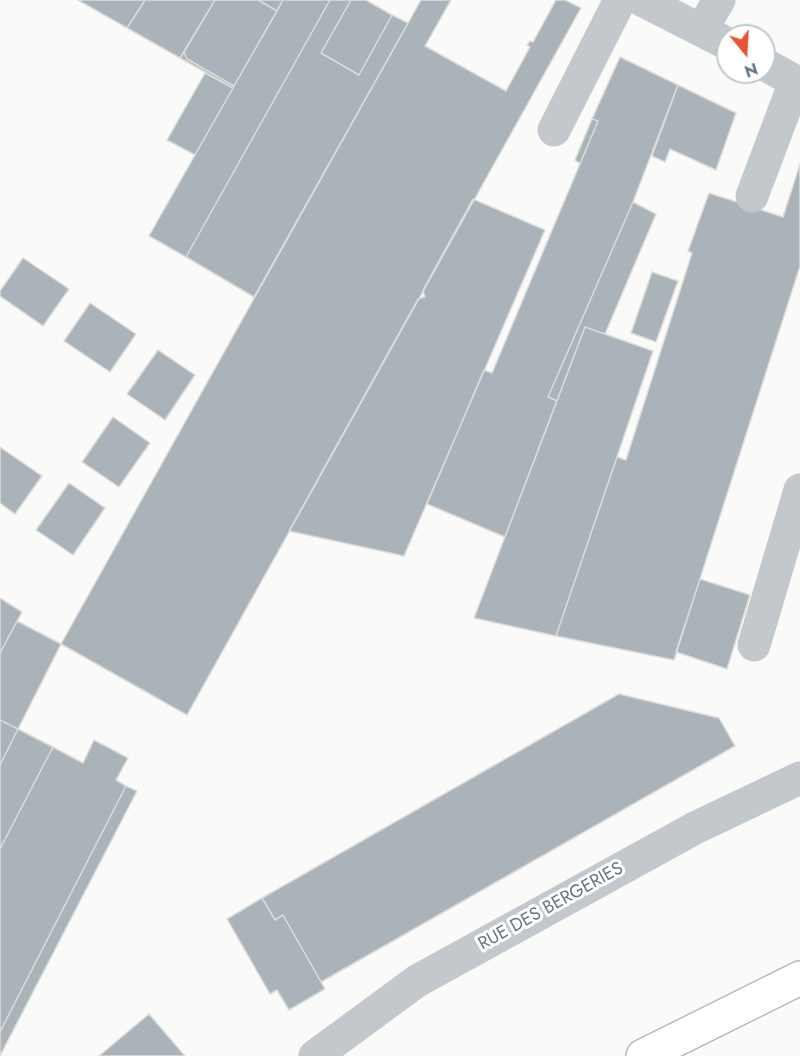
<!DOCTYPE html>
<html>
<head>
<meta charset="utf-8">
<style>
	body { margin:0 }
	#map { position:relative; width:800px; height:1056px; overflow:hidden; background:#fafaf8; font-family:Jost,sans-serif }
	canvas { display:block }
	.north { position:absolute; left:716px; top:24px; width:60px; height:60px; box-sizing:border-box; background:#fff; border:2px solid #c1c8cd; border-radius:50%; rotate:162deg; font-size:16px; font-weight:700; line-height:24px; text-align:center; color:#657683 }
	.north::after { content:''; display:block; margin:auto; width:21px; height:27px; background:#e4572e; clip-path:polygon(50% 0,100% 100%,50% 72%,0 100%) }
</style>
</head>
<body>
<div id="map">
<canvas width="800" height="1056"></canvas>
<div class="north">N</div>
</div>
<script>
const c = document.querySelector('canvas').getContext('2d');
c.lineJoin = 'round';
function fill(path, color) { c.fillStyle = color; c.fill(path, 'evenodd'); }
const poly = rows => new Path2D(rows.map(r => 'M' + r).join(''));
function strokePath(path, color, width, dash) { c.strokeStyle = color; c.lineWidth = width; c.lineCap = dash ? 'butt' : 'round'; c.setLineDash(dash || []); c.stroke(path); }
function drawText(font, color, halo, rows, align = 'center') {
  c.font = font + ' Jost,sans-serif'; c.lineWidth = 6; c.setLineDash([]); c.textBaseline = 'middle'; c.strokeStyle = halo; c.fillStyle = color; for (const [text, x, y, turn = 0] of rows) {
    c.save(); c.translate(x, y); c.rotate((+turn || 0) * Math.PI / 180); c.textAlign = isNaN(turn) ? turn : align; if (halo) c.strokeText(text, 0, 0); c.fillText(text, 0, 0); c.restore();
  }
}
const building = poly([
	[78,0,145,0,127,28,78,0],
	[145,0,215,0,180,58,127,28,145,0],
	[215,0,258,0,277,11,234,86,187,59,184,52,215,0],
	[258,0,283,0,277,11,258,0],
	[283,0,330,0,186,257,149,236,283,0],
	[330,0,351,0,321,53,359,75,392,15,408,23,254,297,186,257,330,0],
	[351,0,366,0,392,15,359,75,321,53,351,0],
	[421,0,451,0,425,46,506,91,530,47,527,45,530,41,533,42,556,0,565,0,581,8,187,715,61,644,421,0],
	[184,52,187,59,234,86,233,88,180,58,184,52],
	[620,57,678,85,633,202,548,397,557,401,505,537,427,504,484,370,492,373,598,121,592,119,620,57],
	[205,73,233,88,195,155,167,140,205,73],
	[678,85,736,113,716,170,670,149,665,162,652,156,678,85],
	[592,119,598,121,580,164,575,160,592,119],
	[800,164,800,266,674,660,556,636,617,457,626,460,692,253,688,251,709,193,783,217,800,164],
	[473,199,545,230,404,556,289,531,418,299,425,297,423,290,473,199],
	[633,202,656,214,605,334,585,327,557,401,548,397,633,202],
	[23,258,69,289,43,326,0,296,0,291,23,258],
	[652,272,678,281,656,342,631,333,652,272],
	[90,303,136,334,110,372,64,341,90,303],
	[585,327,653,351,556,636,474,618,585,327],
	[158,350,195,375,165,420,127,394,158,350],
	[113,417,150,443,119,487,82,462,113,417],
	[0,447,42,476,15,514,0,503,0,447],
	[69,483,105,508,73,555,36,530,69,483],
	[700,579,750,595,727,669,676,652,700,579],
	[0,598,22,612,0,653,0,598],
	[17,621,61,644,18,729,0,720,0,653,17,621],
	[619,694,719,718,735,746,321,982,283,915,275,920,262,898,619,694],
	[0,720,18,729,0,765,0,720],
	[18,729,53,747,0,849,0,765,18,729],
	[94,740,128,758,116,780,126,786,0,1032,0,849,53,747,83,763,94,740],
	[126,786,137,791,0,1056,0,1032,126,786],
	[262,898,275,920,283,915,325,989,289,1010,277,990,270,994,227,919,262,898],
	[149,1014,185,1056,99,1056,149,1014]
]);
const minor = poly([
	[642,0,728,44],
	[702,29,719,0],
	[764,64,800,84],
	[554,130,620,0],
	[752,196,795,82],
	[754,645,800,490],
	[315,1056,417,981,695,828,800,778]
]);
const highway = poly([
	[643,1056,800,978]
]);
const streetNames = [
	["RUE DES BERGERIES",551,907,-29]
];
fill(building, '#aab3b9');
strokePath(building, '#dcdcda', 1.5);
strokePath(highway, '#b4b9bd', 36);
strokePath(minor, '#c3c8cc', 33);
strokePath(highway, '#fff', 33);
drawText('18px', '#657683', '#fff', streetNames);
</script>
</body>
</html>
